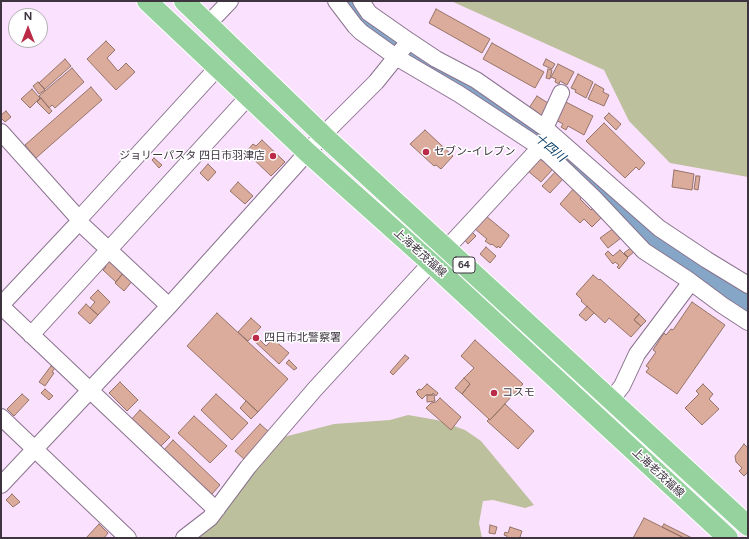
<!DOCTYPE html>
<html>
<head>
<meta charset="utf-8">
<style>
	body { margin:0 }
	#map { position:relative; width:749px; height:539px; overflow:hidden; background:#fae1fe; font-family:Figtree,sans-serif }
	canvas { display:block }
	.frame { position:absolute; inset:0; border:2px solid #3e3440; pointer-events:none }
	.north { position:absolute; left:8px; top:8px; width:40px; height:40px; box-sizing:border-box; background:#fff; border:1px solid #b2aeb3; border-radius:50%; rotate:0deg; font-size:11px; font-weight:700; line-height:16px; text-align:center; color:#3e3440 }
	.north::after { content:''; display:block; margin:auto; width:14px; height:18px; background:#bb2a47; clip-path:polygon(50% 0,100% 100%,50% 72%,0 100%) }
</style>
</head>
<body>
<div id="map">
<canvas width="749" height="539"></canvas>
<div class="frame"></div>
<div class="north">N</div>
</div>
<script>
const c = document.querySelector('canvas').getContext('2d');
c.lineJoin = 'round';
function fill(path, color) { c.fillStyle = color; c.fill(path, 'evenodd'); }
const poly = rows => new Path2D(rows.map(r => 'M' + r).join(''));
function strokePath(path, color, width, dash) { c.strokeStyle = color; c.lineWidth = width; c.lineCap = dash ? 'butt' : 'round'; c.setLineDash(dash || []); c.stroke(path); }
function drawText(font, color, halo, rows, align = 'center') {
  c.font = font + ' Figtree,"Noto Sans JP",sans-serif'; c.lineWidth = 3; c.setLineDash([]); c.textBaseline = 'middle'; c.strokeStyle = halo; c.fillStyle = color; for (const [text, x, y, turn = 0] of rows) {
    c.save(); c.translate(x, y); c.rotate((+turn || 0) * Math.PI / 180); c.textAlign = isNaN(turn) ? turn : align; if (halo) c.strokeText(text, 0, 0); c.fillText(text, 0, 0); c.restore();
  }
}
const green = poly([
	[451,1,748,1,748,177,670,163,629,121,604,70],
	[408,415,437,420,465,430,481,441,534,505,525,508,493,500,483,501,479,523,482,538,195,538,280,438,334,424,390,420]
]);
const river = poly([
	[350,1,361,21,369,28,408,55,471,91,540,137,617,205,644,231,662,246,719,281,748,301]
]);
const building = poly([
	[436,9,490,39,482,53,429,23,436,9],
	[106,41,115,50,107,58,118,71,126,63,135,72,116,90,87,59,106,41],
	[492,43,544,72,535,88,483,59,492,43],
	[65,59,71,66,45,89,39,83,65,59],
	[546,59,555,64,552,69,543,65,546,59],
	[558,64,574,72,567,85,560,81,559,84,555,82,556,79,551,77,558,64],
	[72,68,84,82,55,108,52,105,49,108,39,96,72,68],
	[548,69,552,70,550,79,546,78,548,69],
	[578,74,593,82,586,98,575,92,576,90,571,88,578,74],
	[38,82,45,90,39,94,33,86,38,82],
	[595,84,604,89,603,92,609,95,604,106,588,99,595,84],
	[91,87,102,100,36,158,25,145,91,87],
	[32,89,40,98,30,108,21,99,32,89],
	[537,96,551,105,542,117,529,108,537,96],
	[41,98,52,111,49,114,37,102,41,98],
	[564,101,593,116,584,135,568,126,566,130,561,127,563,124,554,119,564,101],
	[6,111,11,117,5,122,1,118,1,115,6,111],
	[609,113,621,124,616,130,604,118,609,113],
	[604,123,645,163,639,170,636,167,625,178,586,141,604,123],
	[425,130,453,156,441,169,436,165,434,166,410,144,425,130],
	[262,140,285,162,271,176,246,152,253,144,256,146,262,140],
	[154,158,162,165,159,168,152,160,154,158],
	[540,158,553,169,541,182,528,171,540,158],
	[208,164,216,172,208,181,200,173,208,164],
	[674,170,694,174,692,190,672,187,674,170],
	[556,171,564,178,550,193,542,186,556,171],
	[696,176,700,176,698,190,694,189,696,176],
	[238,182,253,196,245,204,230,191,238,182],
	[575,187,583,195,580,199,591,210,593,208,602,217,592,227,584,219,580,223,560,204,575,187],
	[486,216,509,235,509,236,500,248,498,246,497,248,492,244,491,245,485,241,487,239,475,229,486,216],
	[614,228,621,238,608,248,600,238,614,228],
	[471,231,476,236,468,244,463,238,471,231],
	[486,247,496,256,490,263,480,254,486,247],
	[632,247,635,251,628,257,624,253,632,247],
	[620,250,628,258,619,269,617,267,619,265,615,262,613,264,605,254,608,251,613,256,620,250],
	[108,260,124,272,116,282,103,270,106,267,104,264,108,260],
	[124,272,133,280,124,291,115,283,124,272],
	[593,275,599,280,600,279,639,314,634,320,641,326,631,337,609,318,605,323,581,301,582,300,576,294,593,275],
	[98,290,110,302,98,315,90,308,95,302,90,298,98,290],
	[692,302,725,325,677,394,646,372,649,368,646,366,656,352,653,350,664,333,666,335,671,329,673,330,692,302],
	[86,304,98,315,90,324,78,313,86,304],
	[587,306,594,313,586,321,579,315,587,306],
	[217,313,288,379,258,412,187,346,217,313],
	[639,314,646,321,641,326,634,320,639,314],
	[251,318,261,327,248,341,238,332,251,318],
	[254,334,266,346,273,339,289,353,279,364,251,338,254,334],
	[475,340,523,384,490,420,462,394,470,384,464,378,474,368,461,356,475,340],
	[405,355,409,358,393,375,390,372,405,355],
	[289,360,297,368,294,370,286,363,289,360],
	[51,366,55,368,52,372,54,373,45,386,39,382,51,366],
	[464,378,470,384,462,394,455,388,464,378],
	[120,382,138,400,127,411,109,393,120,382],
	[427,384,438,393,436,396,433,393,432,395,426,395,422,399,417,394,418,393,416,392,419,389,421,390,427,384],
	[703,384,713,394,709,399,719,409,702,425,685,408,699,394,696,391,703,384],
	[45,389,53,396,49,400,41,393,45,389],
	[22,394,29,400,14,416,7,409,22,394],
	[216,394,248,423,232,440,201,410,216,394],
	[427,395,434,395,435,401,427,402,427,395],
	[440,398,461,417,451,430,426,408,431,403,436,402,440,398],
	[246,401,258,412,251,419,240,408,246,401],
	[505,404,534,431,518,449,487,421,489,419,490,420,505,404],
	[140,410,170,437,159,448,130,421,140,410],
	[194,416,227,446,210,463,178,433,194,416],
	[260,424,269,432,244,459,235,451,260,424],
	[173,440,220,485,212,494,163,451,173,440],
	[744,444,748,448,748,472,744,476,739,471,742,468,736,462,735,456,744,444],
	[12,494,20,502,13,507,6,500,12,494],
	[644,518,684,538,633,538,644,518],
	[99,524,108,533,104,538,86,538,99,524],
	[664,524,692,538,684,538,662,527,664,524],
	[490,525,497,527,495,534,489,533,490,525],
	[510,527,522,531,520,537,522,538,506,538,507,536,504,535,505,532,508,533,510,527]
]);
const minor = poly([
	[336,1,355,26,361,32,396,57,459,94,532,142,549,155,593,197,644,251,687,279,722,305,748,322],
	[361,1,369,13,409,41,436,59,476,80,545,128,659,228,707,260,748,285],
	[208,24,230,1],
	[545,128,561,93],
	[1,132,79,219,79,222,169,306],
	[79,219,218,67],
	[446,249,546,141],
	[1,305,79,222],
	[1,306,211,505,217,509],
	[31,335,248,97],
	[611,400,622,386,637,354,691,282],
	[1,417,128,538],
	[1,485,169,306,323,135,376,82,409,41],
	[184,538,210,518,248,467,315,389,431,263]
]);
const major = poly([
	[147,1,308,153,431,263,728,538],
	[184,1,323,135,748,526]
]);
const markers = [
	[426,152,4,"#bb2a47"],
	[273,156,4,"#bb2a47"],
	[256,338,4,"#bb2a47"],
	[494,393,4,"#bb2a47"]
];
const shields = [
	[464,265,22]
];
const shieldNames = [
	["64",464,265]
];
const poiNames = [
	["セブン-イレブン",434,152],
	["ジョリーパスタ 四日市羽津店",265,156,"right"],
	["四日市北警察署",264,338],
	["コスモ",502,393]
];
const streetNames = [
	["上海老茂福線",420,253,42],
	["上海老茂福線",658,473,43]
];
const waterNames = [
	["十四川",550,148,40]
];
fill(green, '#bcc09c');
strokePath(river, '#85a6c6', 23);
fill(building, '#dbac9c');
strokePath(building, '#967368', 1);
strokePath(minor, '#8a738e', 18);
strokePath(major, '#fff', 22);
strokePath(minor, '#fff', 16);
strokePath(major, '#95d29e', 20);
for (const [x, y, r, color] of markers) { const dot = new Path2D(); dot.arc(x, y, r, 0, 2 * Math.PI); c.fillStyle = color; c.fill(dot); strokePath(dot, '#fff', 1.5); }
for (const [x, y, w] of shields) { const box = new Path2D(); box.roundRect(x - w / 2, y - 8, w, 16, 3); c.fillStyle = '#fff'; c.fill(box); strokePath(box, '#3e3440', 1); }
drawText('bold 10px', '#3e3440', null, shieldNames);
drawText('11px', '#3e3440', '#fff', poiNames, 'left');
drawText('11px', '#3e3440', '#fff', streetNames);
drawText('italic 12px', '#073d67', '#fff', waterNames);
</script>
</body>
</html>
